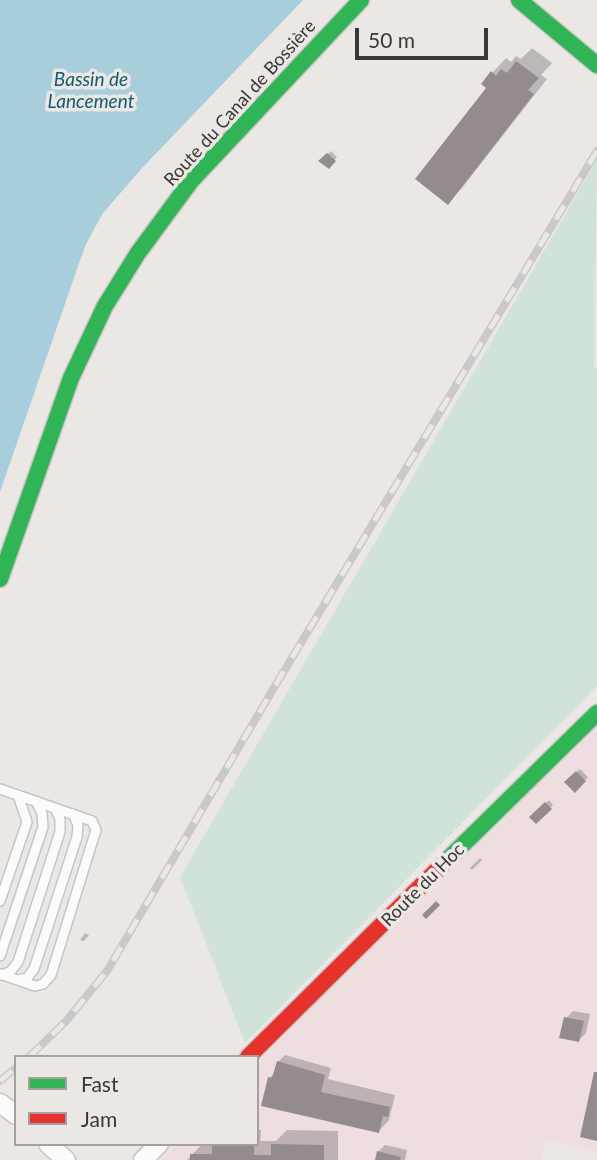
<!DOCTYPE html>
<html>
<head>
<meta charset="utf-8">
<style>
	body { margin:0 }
	#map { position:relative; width:597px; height:1160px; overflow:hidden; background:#eae7e5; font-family:Lato,sans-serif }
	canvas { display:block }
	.legend { position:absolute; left:14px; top:1055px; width:245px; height:91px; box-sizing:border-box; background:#ebe7e4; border:2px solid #a4a19f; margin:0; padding:9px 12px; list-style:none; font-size:21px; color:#3a3837 }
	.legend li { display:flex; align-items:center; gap:14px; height:35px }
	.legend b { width:35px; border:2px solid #a4a19f }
	.scale { position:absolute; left:355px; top:28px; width:133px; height:32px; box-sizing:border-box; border:4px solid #3a3837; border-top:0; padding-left:9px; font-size:21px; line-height:24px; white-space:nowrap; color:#3a3837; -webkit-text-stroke:5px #ebe7e4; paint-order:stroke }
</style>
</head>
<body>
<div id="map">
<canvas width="597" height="1160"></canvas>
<ul class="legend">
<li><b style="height:9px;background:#30b455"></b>Fast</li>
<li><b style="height:9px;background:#e5322d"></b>Jam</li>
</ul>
<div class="scale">50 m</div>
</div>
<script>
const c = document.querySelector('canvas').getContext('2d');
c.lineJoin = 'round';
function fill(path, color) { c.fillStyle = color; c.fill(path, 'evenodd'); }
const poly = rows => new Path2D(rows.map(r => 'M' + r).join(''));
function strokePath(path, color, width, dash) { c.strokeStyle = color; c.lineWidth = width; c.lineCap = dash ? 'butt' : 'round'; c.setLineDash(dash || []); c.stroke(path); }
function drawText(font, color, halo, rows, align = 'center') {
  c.font = font + ' Lato,sans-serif'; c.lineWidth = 7; c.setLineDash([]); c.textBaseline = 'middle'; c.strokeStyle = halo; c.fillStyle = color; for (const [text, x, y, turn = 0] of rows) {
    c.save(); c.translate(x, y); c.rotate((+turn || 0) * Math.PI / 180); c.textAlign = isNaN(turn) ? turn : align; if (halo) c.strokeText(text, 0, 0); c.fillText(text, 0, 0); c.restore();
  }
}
const industrial = poly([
	[597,713,597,1153,544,1140,542,1160,162,1160,178,1144,257,1144,257,1064]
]);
const green = poly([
	[597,160,594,368,597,368,597,686,245,1043,180,877]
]);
const water = poly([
	[0,0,303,0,143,167,103,213,86,244,77,269,0,492]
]);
const shadow = poly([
	[532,48,552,63,541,75,547,79,462,188,448,202,492,73,506,58,511,62,516,56,521,59],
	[331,151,337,157,329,166,321,161],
	[580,769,588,777,575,791,567,782],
	[549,800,553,805,536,822,532,817],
	[480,858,482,860,472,870,470,868],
	[85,933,89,935,84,941,80,940],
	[573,1011,590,1014,586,1033,579,1040,566,1018],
	[285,1055,331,1068,328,1079,395,1095,389,1120,379,1131,269,1078,276,1072,278,1062],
	[257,1130,261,1130,260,1141,276,1141,287,1130,338,1131,338,1160,187,1160,202,1144,257,1144],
	[385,1145,407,1150,405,1160,376,1160,378,1152]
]);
const building = poly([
	[516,61,539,78,528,90,534,94,448,205,415,179,486,88,481,84,491,71,496,76,501,69,507,73],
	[327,153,336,161,329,169,318,161],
	[576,771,586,781,575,793,564,782],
	[545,802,552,809,536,824,529,817],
	[436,901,440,905,426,919,422,915],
	[564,1017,584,1021,579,1042,559,1038],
	[277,1061,325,1075,321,1092,390,1107,388,1117,383,1116,379,1133,261,1106,268,1077,272,1078],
	[594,1072,597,1072,597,1141,580,1137],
	[212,1144,254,1144,254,1155,271,1155,271,1144,324,1145,324,1160,190,1160,190,1154,212,1154],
	[377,1151,401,1157,400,1160,375,1160]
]);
const lane = poly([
	[0,789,92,821,96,830,51,975,43,984,35,986,0,974],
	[0,901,27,822,18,795],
	[0,956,43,827,42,813,36,801],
	[1,975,10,972,18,962,60,832,60,819,55,808],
	[18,980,27,978,34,969,77,837,78,825,73,814]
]);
const street = poly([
	[0,1103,16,1115],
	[48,1144,66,1160],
	[143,1160,159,1144]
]);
const fast = poly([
	[519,0,597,65],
	[0,579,71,378,105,306,138,253,191,181,361,0],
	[440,867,597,713]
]);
const jam = poly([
	[248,1057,440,867]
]);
const rail = poly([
	[29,1057,67,1020,107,971,272,691,597,151],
	[0,1081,16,1068]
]);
const streetNames = [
	["Route du Canal de Bossière",240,103,-48],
	["Route du Hoc",423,885,-45]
];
const waterNames = [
	["Bassin de",91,80],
	["Lancement",91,102]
];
fill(industrial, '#eedee0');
fill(green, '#d1e3d7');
fill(water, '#a8cedc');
fill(shadow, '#0003');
fill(building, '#948b8f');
strokePath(lane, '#c7c5c3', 12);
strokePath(street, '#c7c5c3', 21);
strokePath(fast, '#c7c5c3', 19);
strokePath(jam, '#c7c5c3', 19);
strokePath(lane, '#fcfbfb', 9);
strokePath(street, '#fcfbfb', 18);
strokePath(fast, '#30b455', 16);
strokePath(jam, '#e5322d', 16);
strokePath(rail, '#cac9c9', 8);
strokePath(rail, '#ebe7e4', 5, [16]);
drawText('18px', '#3a3837', '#ebe7e4', streetNames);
drawText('italic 19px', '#115c70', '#ebe7e4', waterNames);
</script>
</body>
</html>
